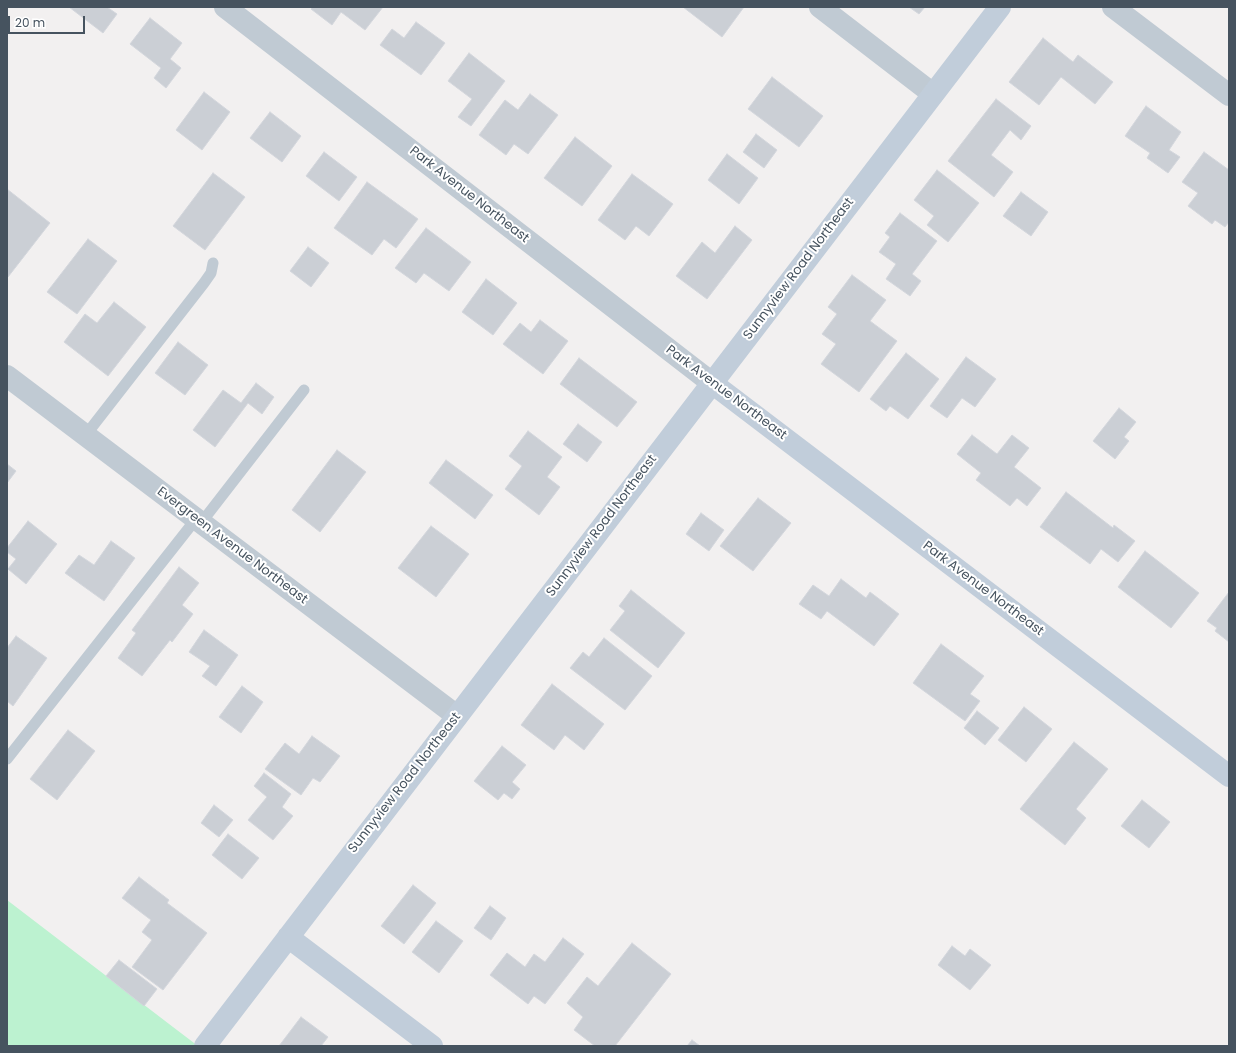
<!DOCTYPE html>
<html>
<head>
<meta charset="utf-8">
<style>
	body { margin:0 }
	#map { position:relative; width:1236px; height:1053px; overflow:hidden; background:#f2f0f0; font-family:Poppins,sans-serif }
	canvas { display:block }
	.frame { position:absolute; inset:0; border:8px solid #46535f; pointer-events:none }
	.scale { position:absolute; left:8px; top:16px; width:77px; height:18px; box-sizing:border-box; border:2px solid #46535f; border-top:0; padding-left:5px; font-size:12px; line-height:14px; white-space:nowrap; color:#46535f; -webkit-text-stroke:3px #fff; paint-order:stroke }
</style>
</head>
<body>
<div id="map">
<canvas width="1236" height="1053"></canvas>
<div class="frame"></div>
<div class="scale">20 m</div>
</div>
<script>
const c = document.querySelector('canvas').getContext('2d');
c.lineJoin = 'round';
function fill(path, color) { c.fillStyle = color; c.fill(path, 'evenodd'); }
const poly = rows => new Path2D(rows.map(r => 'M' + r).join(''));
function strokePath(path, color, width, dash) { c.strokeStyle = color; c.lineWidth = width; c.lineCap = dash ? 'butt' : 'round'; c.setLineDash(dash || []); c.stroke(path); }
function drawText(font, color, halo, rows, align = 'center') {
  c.font = font + ' Poppins,sans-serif'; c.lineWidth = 4; c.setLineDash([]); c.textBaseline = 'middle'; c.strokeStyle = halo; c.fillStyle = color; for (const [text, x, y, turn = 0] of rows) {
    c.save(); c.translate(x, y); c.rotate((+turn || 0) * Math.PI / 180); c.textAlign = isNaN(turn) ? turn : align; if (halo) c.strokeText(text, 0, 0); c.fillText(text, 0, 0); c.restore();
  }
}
const green = poly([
	[7,900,173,1027,198,1046,7,1046]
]);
const building = poly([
	[69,7,107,7,117,14,103,33,69,7],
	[313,7,383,7,365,30,341,12,332,25,311,9,313,7],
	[683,7,744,7,722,37,683,7],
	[909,7,925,7,919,14,909,7],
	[150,18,182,43,170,59,181,68,166,88,154,78,161,68,130,44,150,18],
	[416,22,445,43,421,75,380,45,392,29,404,38,416,22],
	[1043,38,1073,62,1078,55,1113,82,1095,104,1061,77,1039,105,1009,82,1043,38],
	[469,53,505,81,471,126,458,117,472,99,448,81,469,53],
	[772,77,823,116,799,147,748,109,772,77],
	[204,92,230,112,202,150,176,130,204,92],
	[530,94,558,115,528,154,514,144,506,155,479,135,505,100,518,110,530,94],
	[996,99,1031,126,1021,140,1010,130,991,155,1013,172,994,197,948,161,996,99],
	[1146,106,1181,132,1169,150,1180,157,1168,173,1147,158,1150,153,1125,136,1146,106],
	[270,112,301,136,282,162,250,138,270,112],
	[756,134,777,150,764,168,743,152,756,134],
	[575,137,612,166,582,206,544,178,575,137],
	[324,152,357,177,339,201,306,176,324,152],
	[1204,152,1229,170,1229,222,1225,227,1215,220,1212,224,1188,206,1198,193,1182,182,1204,152],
	[727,154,758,178,739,204,708,180,727,154],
	[937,170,979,203,948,242,927,225,934,216,914,200,937,170],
	[213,173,245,197,205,250,173,226,213,173],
	[632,174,673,204,649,236,636,226,625,240,598,220,632,174],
	[367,182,418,219,396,248,384,239,372,255,334,228,367,182],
	[7,189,50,223,8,277,7,277,7,189],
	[1021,192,1048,212,1031,236,1003,216,1021,192],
	[900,213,937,241,912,274,921,281,910,296,886,279,896,264,879,252,890,237,885,233,900,213],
	[735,226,752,240,707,299,676,276,702,242,715,253,735,226],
	[426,228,471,262,449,291,424,273,416,283,395,268,426,228],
	[88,239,117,261,77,314,47,292,88,239],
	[308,247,329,263,311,287,290,271,308,247],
	[852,275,886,300,870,321,897,341,859,392,821,364,836,344,822,334,837,314,828,307,852,275],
	[486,279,517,303,493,335,462,312,486,279],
	[114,302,146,327,108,376,64,342,85,314,97,323,114,302],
	[540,320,568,341,543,374,503,344,520,323,531,332,540,320],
	[178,342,208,365,185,395,155,373,178,342],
	[906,353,939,379,908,419,890,406,886,411,870,399,906,353],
	[966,357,996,379,975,407,962,398,947,418,930,406,966,357],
	[579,358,637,402,617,427,560,384,579,358],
	[256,383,274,397,262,414,248,403,215,447,193,430,223,390,241,403,256,383],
	[1119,408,1136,422,1124,437,1129,441,1115,459,1093,441,1119,408],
	[578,424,602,442,587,462,563,444,578,424],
	[528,431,562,457,547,477,560,487,539,515,505,489,522,466,509,456,528,431],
	[972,435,997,454,1012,435,1029,448,1014,467,1041,488,1027,506,1017,498,1010,506,976,480,981,473,957,454,972,435],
	[337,450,366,472,320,532,292,510,337,450],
	[446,460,493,495,475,519,429,483,446,460],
	[7,464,16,471,7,483,7,464],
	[1066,492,1113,528,1114,525,1135,541,1118,562,1101,549,1090,564,1040,527,1066,492],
	[758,498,791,523,753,571,720,546,758,498],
	[701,513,724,530,709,551,686,534,701,513],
	[28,521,57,544,26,584,8,569,16,559,7,552,7,548,28,521],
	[431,526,469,554,436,597,398,568,431,526],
	[111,541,135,558,104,601,65,573,79,555,94,565,111,541],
	[1145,551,1199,593,1171,628,1118,587,1145,551],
	[179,567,199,583,182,605,193,614,172,642,170,640,142,676,118,658,136,633,132,630,179,567],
	[841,579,866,598,870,592,899,614,874,646,827,611,821,619,799,604,813,585,829,596,841,579],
	[631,590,685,633,658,668,610,630,625,611,619,606,631,590],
	[1229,592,1229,642,1215,631,1217,628,1207,621,1229,592],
	[204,630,238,655,216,686,202,676,210,666,189,652,204,630],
	[16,636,47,658,13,706,7,701,7,648,16,636],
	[604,638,652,676,625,710,570,668,583,652,589,657,604,638],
	[941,644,984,676,970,694,980,701,965,721,913,683,941,644],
	[552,684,604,724,584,750,565,735,554,750,521,725,552,684],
	[242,686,263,702,241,733,219,717,242,686],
	[1024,707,1052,729,1026,762,998,740,1024,707],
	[977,711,999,728,985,745,964,728,977,711],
	[68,730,95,751,57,800,30,779,68,730],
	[312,736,340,756,320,782,313,778,301,795,265,769,285,743,299,754,312,736],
	[1074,742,1108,769,1076,809,1086,818,1065,845,1020,809,1074,742],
	[502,746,526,765,512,782,520,789,512,799,504,793,498,800,474,781,502,746],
	[264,773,291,794,282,807,293,816,273,840,248,820,267,797,254,786,264,773],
	[1142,800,1170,822,1149,848,1121,826,1142,800],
	[214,805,233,820,219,837,201,823,214,805],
	[228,834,259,858,242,879,212,855,228,834],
	[139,877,169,900,167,903,207,933,163,990,132,967,152,940,142,932,151,920,122,898,139,877],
	[413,885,436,903,404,944,381,926,413,885],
	[490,906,506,918,491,940,474,928,490,906],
	[436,921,463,941,439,973,412,952,436,921],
	[563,938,584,954,545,1004,534,996,528,1004,490,975,507,953,525,967,534,954,545,962,563,938],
	[632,943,671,974,615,1046,595,1046,574,1030,583,1017,567,1003,587,977,598,986,632,943],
	[952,946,965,956,970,949,991,965,970,990,938,965,952,946],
	[119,960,157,989,144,1006,106,976,119,960],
	[301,1017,328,1037,321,1046,279,1046,301,1017],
	[692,1040,700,1046,687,1046,692,1040]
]);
const lane = poly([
	[85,436,204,283,211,273,213,263],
	[201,523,304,390],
	[7,759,196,519]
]);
const street = poly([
	[225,7,712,383],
	[820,7,933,94],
	[1113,7,1229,95],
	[7,376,457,716]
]);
const secondary = poly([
	[712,383,1229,776],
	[288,937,432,1046],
	[205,1046,1000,7]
]);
const streetNames = [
	["Park Avenue Northeast",469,195,38],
	["Sunnyview Road Northeast",799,269,-53],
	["Park Avenue Northeast",726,393,37],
	["Sunnyview Road Northeast",602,526,-53],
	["Evergreen Avenue Northeast",232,546,37],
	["Park Avenue Northeast",983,589,37],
	["Sunnyview Road Northeast",405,783,-52]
];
fill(green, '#bcf2d0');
fill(building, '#cbcfd5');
strokePath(building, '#d3d6dc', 1);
strokePath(lane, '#c0cad3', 11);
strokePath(street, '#c0cad3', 22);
strokePath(secondary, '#c1cdda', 22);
drawText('13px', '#46535f', '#fff', streetNames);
</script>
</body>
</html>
